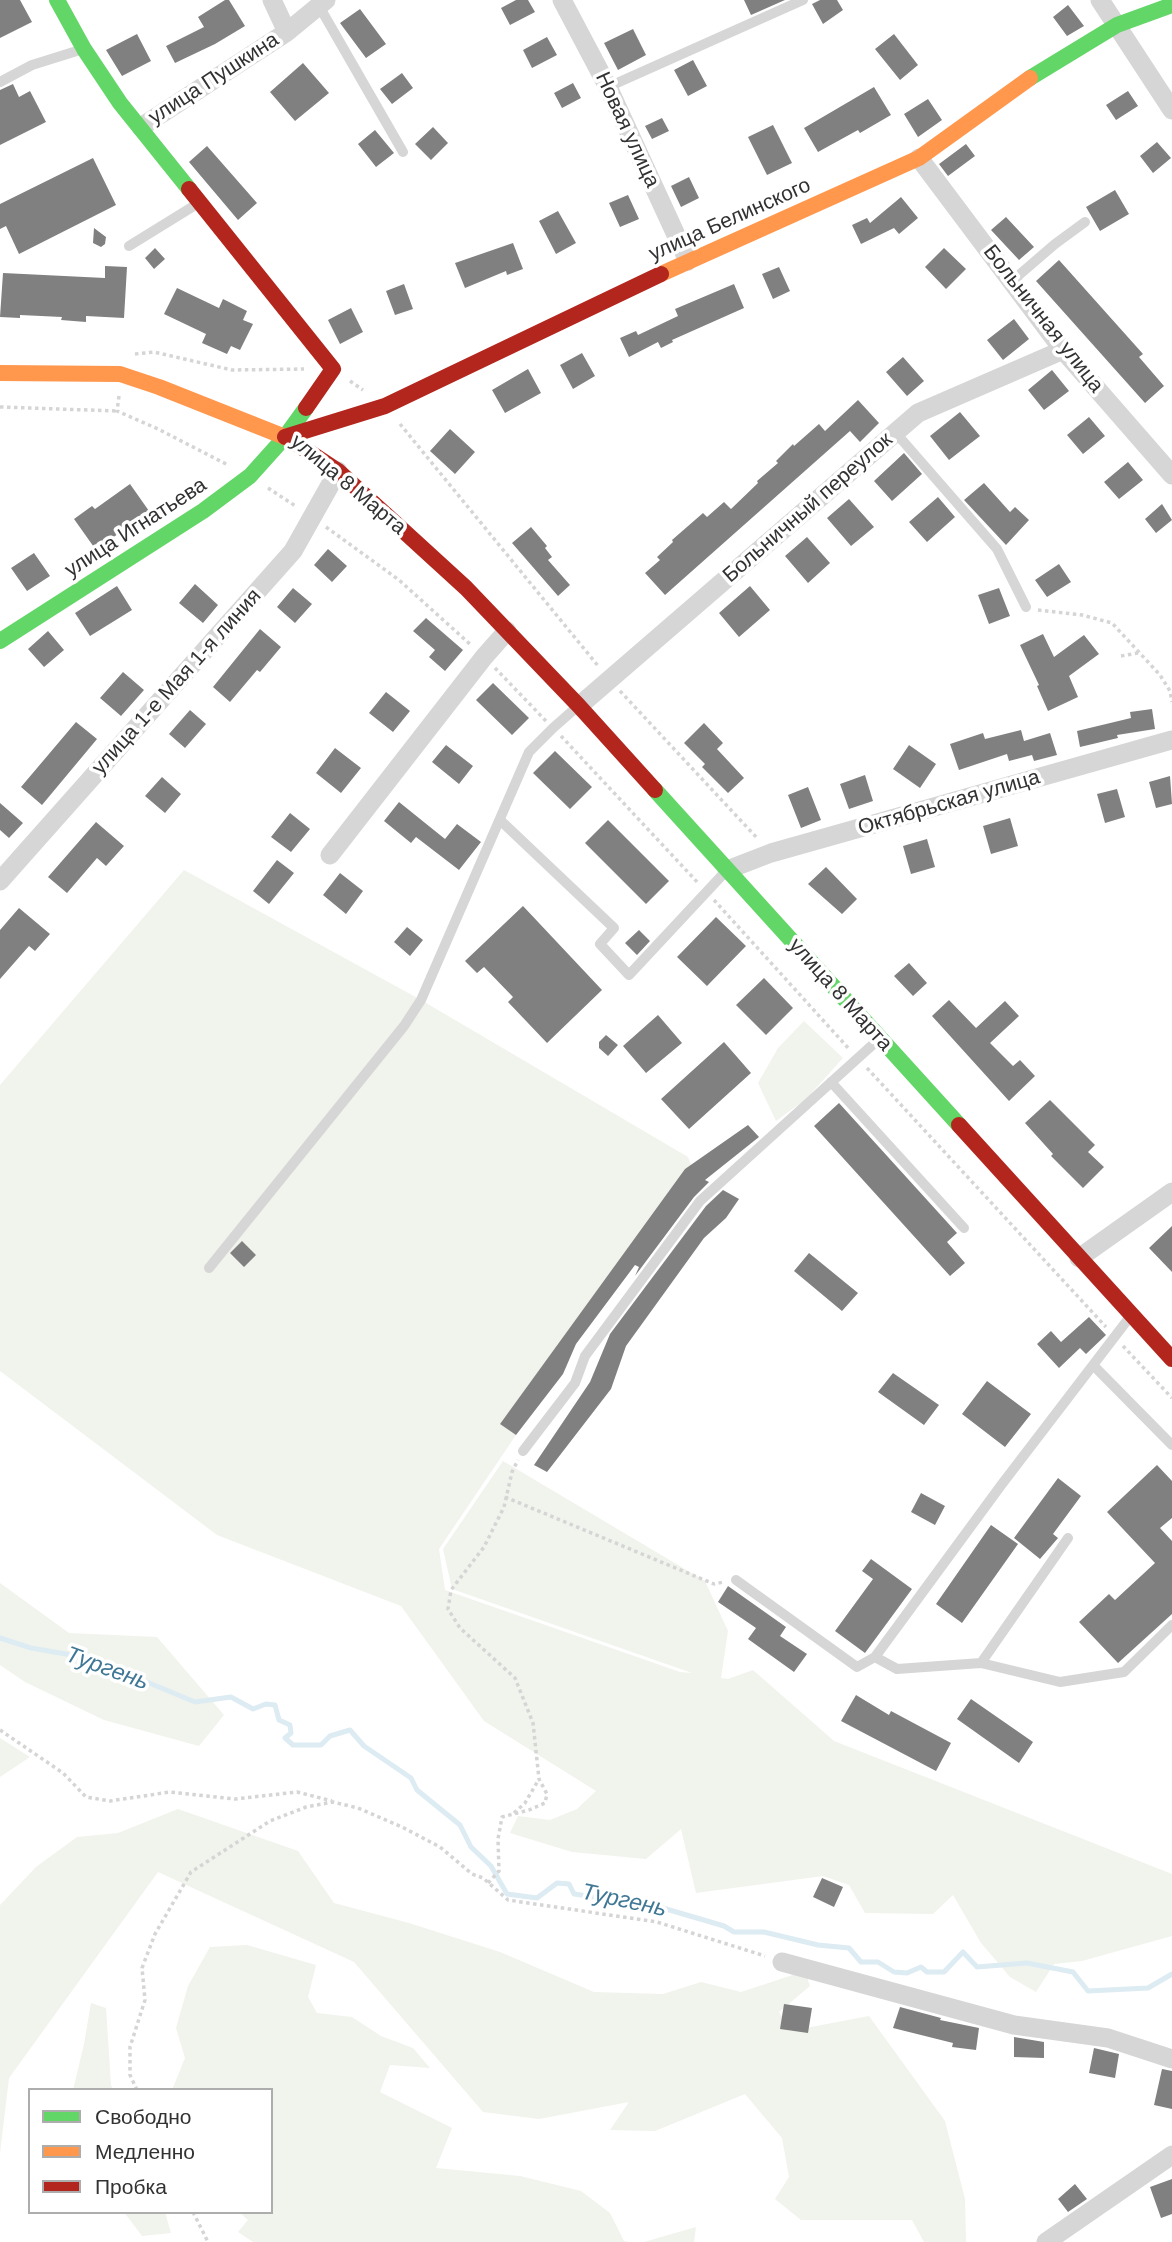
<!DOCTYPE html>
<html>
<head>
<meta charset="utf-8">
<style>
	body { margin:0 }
	#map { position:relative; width:1172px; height:2242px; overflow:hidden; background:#fff; font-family:Helvetica,sans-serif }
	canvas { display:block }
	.legend { position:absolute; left:28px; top:2088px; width:245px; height:126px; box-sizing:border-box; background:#fff; border:2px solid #adadad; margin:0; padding:9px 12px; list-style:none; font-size:21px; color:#323232 }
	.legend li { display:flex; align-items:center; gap:14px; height:35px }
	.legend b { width:35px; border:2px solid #adadad }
</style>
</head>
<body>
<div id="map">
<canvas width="1172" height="2242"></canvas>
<ul class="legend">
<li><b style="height:9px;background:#63d668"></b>Свободно</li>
<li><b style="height:9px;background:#ff974d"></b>Медленно</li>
<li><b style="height:9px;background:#b3261e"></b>Пробка</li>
</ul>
</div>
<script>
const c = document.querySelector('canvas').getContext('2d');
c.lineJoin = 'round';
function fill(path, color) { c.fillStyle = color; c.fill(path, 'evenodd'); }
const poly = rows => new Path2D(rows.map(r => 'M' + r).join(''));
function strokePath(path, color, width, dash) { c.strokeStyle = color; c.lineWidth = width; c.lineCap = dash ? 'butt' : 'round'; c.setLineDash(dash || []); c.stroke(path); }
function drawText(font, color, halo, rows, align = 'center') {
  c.font = font + ' Helvetica,sans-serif'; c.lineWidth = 7; c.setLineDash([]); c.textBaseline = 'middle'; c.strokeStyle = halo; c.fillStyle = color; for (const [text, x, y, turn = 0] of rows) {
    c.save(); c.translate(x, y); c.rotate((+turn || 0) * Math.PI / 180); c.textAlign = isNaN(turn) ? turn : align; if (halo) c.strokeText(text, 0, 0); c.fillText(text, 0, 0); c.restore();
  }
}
const green = poly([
	[184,870,421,1000,688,1157,691,1165,500,1424,516,1435,439,1549,445,1590,680,1672,692,1673,452,1589,443,1549,503,1461,705,1581,728,1631,721,1678,728,1679,753,1670,834,1741,1172,1874,1172,1936,1082,1961,1054,1964,1036,1992,1010,1977,981,1943,953,1895,933,1914,865,1913,849,1885,823,1876,696,1893,681,1829,646,1859,572,1852,510,1833,518,1816,550,1820,577,1809,596,1791,484,1721,401,1606,217,1535,0,1371,0,1085],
	[804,1021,843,1058,806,1099,776,1121,758,1083,778,1048],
	[0,1583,69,1633,157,1637,224,1715,199,1746,104,1720,25,1682,0,1665],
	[0,1738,30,1757,0,1777],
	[178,1809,298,1851,334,1903,409,1923,500,1952,594,1992,663,1994,701,1982,741,1992,805,1971,810,1986,779,2012,790,2031,869,2016,945,2121,965,2199,966,2242,924,2242,912,2220,801,2220,775,2199,789,2177,782,2138,745,2094,655,2131,610,2130,629,2102,539,2119,483,2112,354,1962,158,1872,9,2078,0,2153,0,1905,36,1867,77,1837,118,1833],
	[247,1945,316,1965,308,1997,317,2013,352,2017,381,2036,413,2048,430,2068,390,2065,380,2092,452,2128,436,2168,520,2176,581,2191,610,2213,624,2241,629,2242,253,2242,238,2232,248,2220,239,2212,271,2212,271,2090,172,2090,185,2058,176,2028,188,1986,210,1947],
	[91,2003,106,2008,111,2085,113,2090,73,2090,84,2044],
	[124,2212,165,2212,171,2233,142,2236],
	[696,2227,694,2242,644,2242]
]);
const stream = poly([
	[0,1638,31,1648,89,1658,195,1702,231,1697,253,1709,266,1704,275,1705,279,1720,290,1725,291,1733,285,1738,293,1745,321,1745,330,1736,350,1730,364,1746,411,1778,417,1790,460,1825,471,1847,491,1866,507,1894,537,1898,557,1883,569,1884,574,1894,656,1906,724,1926,734,1932,764,1932,818,1945,849,1948,861,1962,878,1962,894,1972,907,1973,921,1967,927,1972,944,1972,963,1952,977,1967,1027,1963,1073,1972,1088,1991,1148,1988,1172,1974]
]);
const building = poly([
	[0,0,20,0,32,22,0,38],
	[225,0,229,0,245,26,215,44,175,63,166,46,204,27,198,17],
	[516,0,528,0,535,12,510,25,501,8],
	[744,0,785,0,751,15],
	[820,0,837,0,843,10,823,24,812,4],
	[1068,5,1084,26,1067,36,1053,17],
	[360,9,386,44,366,58,340,23],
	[633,29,646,55,618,70,604,43],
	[137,34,151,61,122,76,106,50],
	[894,34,918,65,900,80,875,49],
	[547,37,557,55,532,68,523,50],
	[693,60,707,86,688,96,674,70],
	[303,63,329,93,295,121,270,92],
	[402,73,413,88,392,104,380,89],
	[573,83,581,98,562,108,554,93],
	[13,84,19,97,30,91,46,122,0,145,0,90],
	[874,87,891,115,860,133,858,130,818,152,804,128],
	[1128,91,1138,106,1116,120,1106,105],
	[928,99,942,120,918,137,904,114],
	[662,118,669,131,652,139,645,126],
	[773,125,792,163,767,175,748,137],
	[433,127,448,143,431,160,415,144],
	[375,130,394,153,376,167,358,144],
	[1157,142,1171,158,1153,173,1140,156],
	[966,144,975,156,948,176,939,164],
	[207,146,257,203,238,220,189,162],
	[93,158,116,205,19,254,6,226,0,229,0,204],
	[689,177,699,198,681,207,671,186],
	[1115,190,1129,214,1100,231,1086,207],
	[628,195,639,219,620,227,609,203],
	[901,197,918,218,899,234,894,228,861,244,852,225,867,218,870,223],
	[558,211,576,243,556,254,539,221],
	[1006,217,1034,247,1019,260,991,230],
	[94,228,106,237,105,244,101,247,93,243],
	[513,243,523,269,507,275,506,271,465,288,455,263],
	[155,248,165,259,154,269,145,258],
	[944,248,966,269,946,289,925,267],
	[1059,260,1143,354,1139,357,1164,386,1145,403,1036,281],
	[105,266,127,267,124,318,86,316,86,322,61,320,62,317,20,315,20,318,0,317,3,273,105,278],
	[779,267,790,291,773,299,762,274],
	[404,284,413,309,395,315,386,291],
	[734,284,744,308,672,340,673,342,661,348,658,342,629,357,620,338,636,331,638,335,678,316,675,309],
	[177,288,219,308,223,299,247,311,243,320,253,324,240,350,231,346,227,354,202,343,206,334,164,314],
	[351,308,363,332,340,344,328,320],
	[1014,319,1029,339,1003,360,987,340],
	[582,353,595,376,573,389,560,365],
	[903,357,924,381,907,396,886,372],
	[528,369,541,393,505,413,492,390],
	[1052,370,1069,391,1044,410,1028,390],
	[858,400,879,423,860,442,850,431,665,595,645,573,660,560,657,557,673,542,672,540,703,513,707,517,724,502,731,509,758,483,757,481,778,463,776,461,793,444,794,446,819,424,825,431],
	[960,412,980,436,949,460,930,436],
	[1089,417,1105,436,1083,454,1067,435],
	[450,429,475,452,455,474,430,451],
	[904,453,922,474,892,501,874,481],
	[1128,462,1143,480,1119,499,1104,482],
	[984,483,1010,512,1015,507,1029,520,1006,545,964,500],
	[130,484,149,511,96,550,74,519,92,506,95,509],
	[938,497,955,517,927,542,909,522],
	[849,499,874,527,851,546,827,518],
	[1162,504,1172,520,1156,533,1145,519],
	[531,527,547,546,545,548,552,557,548,560,570,585,558,596,512,543],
	[807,537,830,563,808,583,785,556],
	[328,549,347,566,332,582,314,565],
	[34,553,50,576,27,591,11,568],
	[1059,564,1071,582,1047,597,1035,580],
	[195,584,218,605,203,623,179,603],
	[117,586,132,610,90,636,75,613],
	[750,586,770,610,739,637,719,613],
	[293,588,312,604,295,623,277,607],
	[999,588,1010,616,989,624,978,595],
	[426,618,463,650,445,671,429,657,435,650,413,631],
	[260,629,281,647,260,672,257,670,230,702,213,687],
	[48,631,64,650,44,667,28,649],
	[1043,634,1054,657,1084,635,1099,654,1069,676,1078,697,1048,711,1037,686,1039,685,1020,645],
	[123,672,144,690,121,716,100,698],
	[493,683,529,718,512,735,476,700],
	[386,692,410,711,393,732,369,713],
	[1152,709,1155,729,1117,735,1118,738,1080,747,1077,731,1131,718,1130,712],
	[190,710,206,724,185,748,169,734],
	[76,722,97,739,42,805,21,787],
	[704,723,723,743,717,749,744,778,728,793,702,767,705,764,684,743],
	[1021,730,1024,741,1050,733,1057,755,1034,761,1032,755,1009,761,1007,754,959,770,950,744,983,733,985,739],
	[446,745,473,766,459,784,432,762],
	[909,745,936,764,920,788,893,769],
	[335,748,361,768,341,793,316,773],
	[555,751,592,787,570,809,533,773],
	[865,775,873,801,849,809,840,784],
	[1170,776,1172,804,1156,808,1149,782],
	[162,777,181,794,165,813,145,796],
	[808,787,821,820,801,828,788,795],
	[1117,789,1125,817,1105,823,1097,794],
	[399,802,445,839,457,824,481,842,459,870,416,837,411,843,384,821],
	[0,803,23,823,9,838,0,830],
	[290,813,310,829,291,852,271,837],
	[1010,818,1018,846,991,854,983,826],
	[608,820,669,881,646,904,585,843],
	[96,822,124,846,106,866,97,858,67,893,48,877],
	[927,839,935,867,911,874,903,846],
	[277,860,294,873,269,904,253,891],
	[826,867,857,899,842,914,808,884],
	[340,873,363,891,346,914,323,895],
	[523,906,602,990,547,1043,508,1002,513,997,484,967,477,973,465,961],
	[19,908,50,934,35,951,29,946,0,979,0,930],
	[716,917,746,946,707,986,677,957],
	[407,927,423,940,410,956,394,942],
	[639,930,650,941,637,955,625,943],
	[909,963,927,983,913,996,894,976],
	[764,978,793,1008,766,1035,736,1005],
	[949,1000,976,1028,1005,1001,1019,1016,990,1043,1013,1066,1020,1060,1035,1076,1009,1101,932,1016],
	[658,1015,682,1043,646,1073,623,1046],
	[606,1035,618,1045,608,1056,599,1048,599,1042],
	[724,1042,751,1073,689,1129,661,1099],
	[1050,1100,1095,1145,1088,1152,1104,1167,1083,1188,1051,1156,1053,1154,1025,1123],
	[839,1103,957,1233,947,1242,965,1263,950,1276,814,1126],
	[748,1125,759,1137,705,1180,709,1182,694,1197,635,1276,639,1267,635,1265,576,1344,563,1374,516,1435,500,1424,685,1169],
	[723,1190,739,1199,726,1218,704,1238,626,1346,611,1389,547,1472,534,1465,590,1382,610,1334,706,1206],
	[1172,1226,1172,1272,1149,1248],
	[242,1241,256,1255,244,1267,230,1253],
	[809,1253,858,1293,842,1311,794,1271],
	[1089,1317,1106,1335,1086,1354,1080,1348,1059,1368,1037,1344,1051,1331,1061,1342],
	[893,1373,939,1405,924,1425,878,1392],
	[987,1381,1031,1414,1005,1447,962,1414],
	[1157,1465,1172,1481,1172,1518,1160,1528,1172,1541,1172,1614,1118,1663,1079,1622,1109,1594,1115,1600,1155,1563,1107,1512],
	[1058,1478,1081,1496,1053,1534,1058,1538,1040,1559,1014,1538],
	[921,1493,945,1506,935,1525,911,1512],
	[991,1525,1018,1544,962,1623,936,1604],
	[871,1559,912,1589,865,1653,835,1631,873,1579,862,1571],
	[728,1586,786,1627,780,1636,807,1654,794,1672,748,1639,756,1628,718,1602],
	[856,1695,889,1715,891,1711,951,1743,936,1771,841,1721],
	[971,1699,1033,1742,1019,1763,957,1719],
	[822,1878,843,1887,834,1907,813,1897],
	[784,2004,812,2008,808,2033,780,2029],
	[900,2007,941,2018,940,2020,979,2028,976,2050,952,2047,953,2043,893,2028],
	[1014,2037,1044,2042,1044,2058,1014,2057],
	[1094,2048,1119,2054,1115,2078,1089,2073],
	[1162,2069,1172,2071,1172,2109,1154,2105],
	[1172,2179,1172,2214,1161,2218,1150,2187],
	[1075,2184,1087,2199,1068,2212,1058,2199]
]);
const path = poly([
	[135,354,154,352,232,370,304,369],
	[350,381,363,390],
	[119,396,117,411,158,429,228,465],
	[0,407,117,411],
	[400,424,599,667],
	[268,488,297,507],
	[326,527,399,580,472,646],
	[1038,610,1082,615,1112,623,1160,675,1170,691,1172,702],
	[1121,656,1138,653],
	[495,668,546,721],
	[620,691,758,839],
	[561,736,699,884],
	[714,900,850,1050],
	[867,1068,1106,1327],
	[1123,1346,1172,1398],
	[505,1497,714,1584,724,1582],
	[0,1730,63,1773,86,1797,110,1801,170,1792,235,1799,297,1792,332,1801],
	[514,1813,525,1803,539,1779],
	[488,1883,499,1871,498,1839,502,1817,529,1810,545,1803,547,1794,539,1779,533,1723,515,1678,460,1628,448,1609,451,1590,484,1547,504,1507,512,1472,518,1460],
	[137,2090,130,2075,130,2047,145,2000,142,1968,155,1934,191,1872,270,1821,306,1807,333,1802,358,1808,402,1827,440,1847,472,1874,483,1878,508,1900,657,1922,765,1956],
	[193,2212,208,2242]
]);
const lane = poly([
	[319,6,403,152],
	[0,82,32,65,80,50],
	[608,87,803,0],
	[129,246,197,204],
	[1012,281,1055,244,1085,222],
	[895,432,997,549,1026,607],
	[500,820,614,928,600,944,629,975,727,870],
	[831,1082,964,1228],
	[209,1268,404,1026,421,1000,529,752,553,728,578,706],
	[1129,1318,1002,1484,875,1657,897,1669,981,1663,1060,1682,1124,1672,1172,1625],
	[1094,1366,1172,1445],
	[523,1451,575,1383,585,1356,700,1201,879,1039],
	[736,1580,857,1667,875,1657],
	[981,1663,1068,1538]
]);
const street = poly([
	[272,0,287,32],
	[562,0,608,87,688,261],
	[1100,0,1172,110],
	[141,127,287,32,326,0],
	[919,158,1063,350,1172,475],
	[579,706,918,413,1063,350],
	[330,855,484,657,507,631],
	[727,870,771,853,1172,740],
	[0,881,293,551,338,471],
	[1079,1258,1172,1192],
	[782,1962,1014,2025,1108,2038,1172,2059],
	[1046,2242,1172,2155]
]);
const fast = poly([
	[57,0,84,49,120,103,189,189],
	[1030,78,1117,25,1172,5],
	[0,641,203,511,250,476,285,437,306,408],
	[655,790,959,1125]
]);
const slow = poly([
	[661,274,919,158,1030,78],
	[0,373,120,374,159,387,285,437,303,448]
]);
const jam = poly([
	[189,189,333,369,306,408],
	[285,437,385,406,661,274],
	[303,448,338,471,466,588,579,706,655,790],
	[959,1125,1172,1359]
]);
const streetNames = [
	["улица Пушкина",214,79,-33],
	["Новая улица",627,130,65],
	["улица Белинского",730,220,-24],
	["Больничная улица",1043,319,52],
	["улица 8 Марта",348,485,40],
	["Больничный переулок",808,508,-41],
	["улица Игнатьева",136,528,-33],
	["улица 1-е Мая 1-я линия",177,682,-48],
	["Октябрьская улица",949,803,-16],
	["улица 8 Марта",840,995,48]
];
const waterNames = [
	["Тургень",107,1669,20],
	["Тургень",624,1901,12]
];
fill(green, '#f1f4ed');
strokePath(stream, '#ddebf2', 5);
fill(building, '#808080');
strokePath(path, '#d5d5d5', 3.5, [3.5, 3.5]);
strokePath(lane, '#d6d6d6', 10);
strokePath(street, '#d6d6d6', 19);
strokePath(fast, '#63d668', 16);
strokePath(slow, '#ff974d', 16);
strokePath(jam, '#b3261e', 16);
drawText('21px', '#323232', '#fff', streetNames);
drawText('italic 23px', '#3f7795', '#fff', waterNames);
</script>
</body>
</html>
